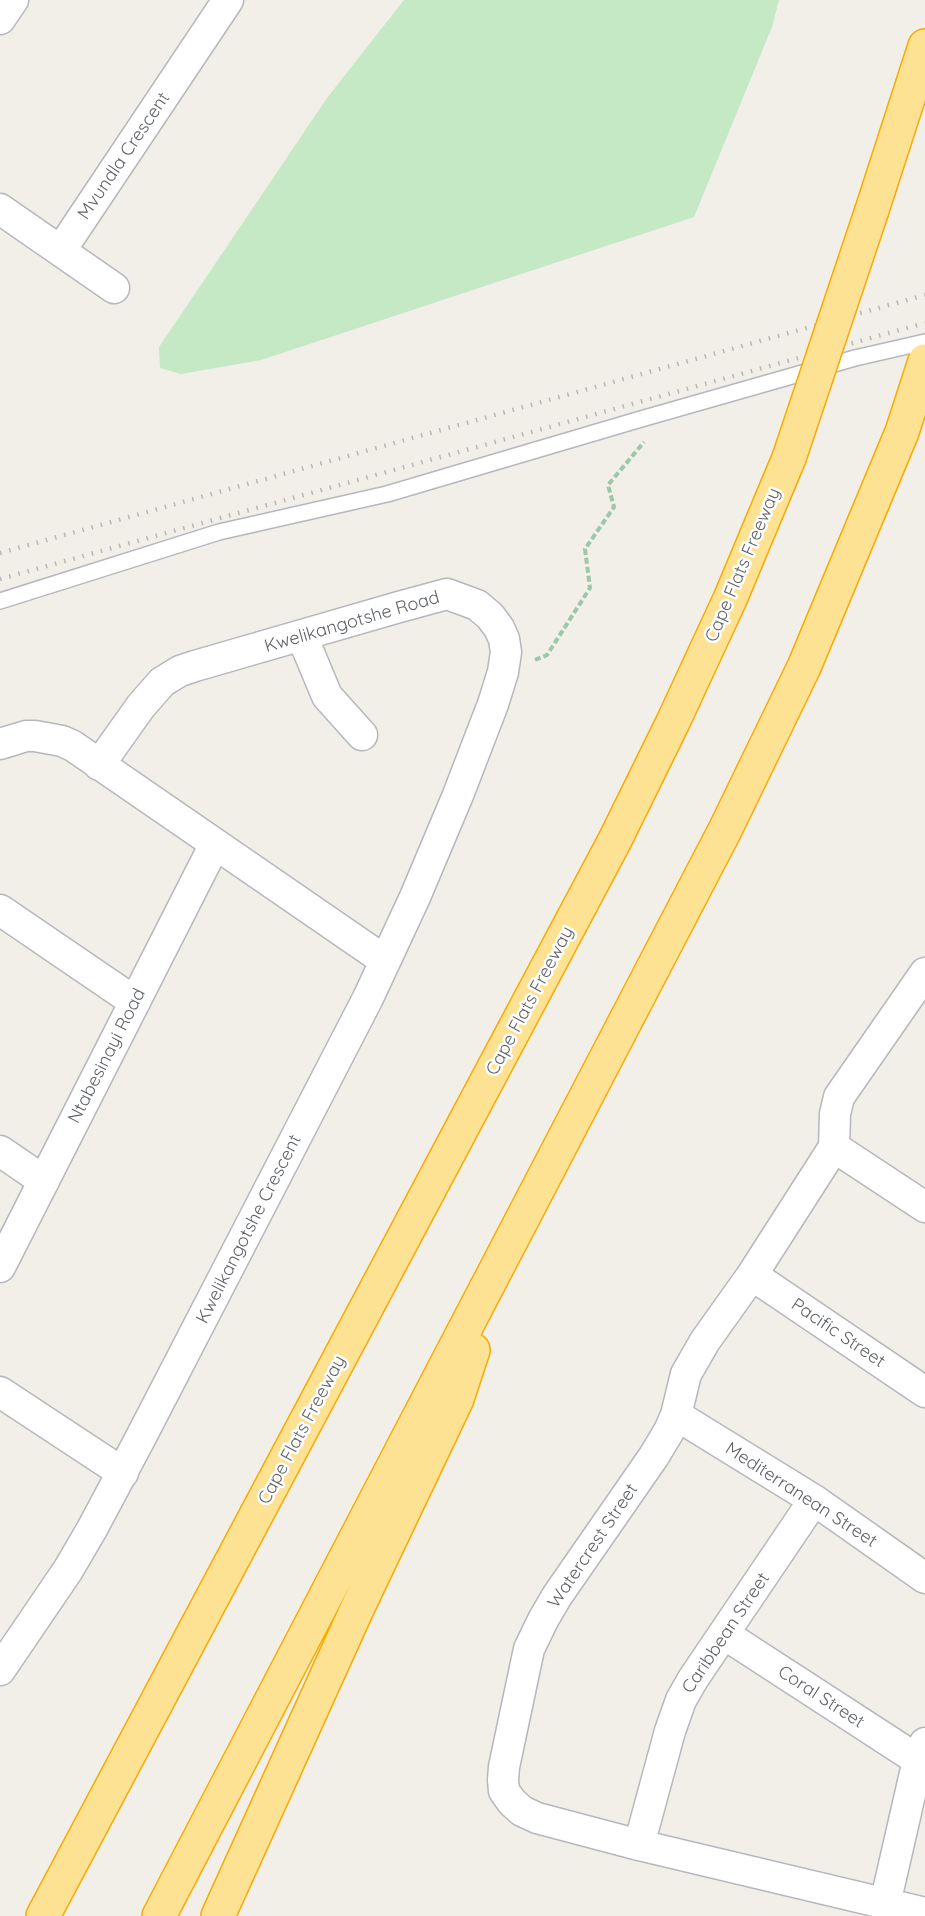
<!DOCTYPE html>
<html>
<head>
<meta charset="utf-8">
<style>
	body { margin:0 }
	canvas { display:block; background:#f1efe8 }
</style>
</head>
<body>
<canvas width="925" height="1916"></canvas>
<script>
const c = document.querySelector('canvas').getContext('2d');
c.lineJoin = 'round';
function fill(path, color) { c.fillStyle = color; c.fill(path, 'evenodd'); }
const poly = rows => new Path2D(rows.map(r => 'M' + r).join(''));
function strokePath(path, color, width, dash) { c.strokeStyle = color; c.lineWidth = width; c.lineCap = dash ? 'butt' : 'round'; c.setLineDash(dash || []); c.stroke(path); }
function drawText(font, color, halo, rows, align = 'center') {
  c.font = font + ' Quicksand,sans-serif'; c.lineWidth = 5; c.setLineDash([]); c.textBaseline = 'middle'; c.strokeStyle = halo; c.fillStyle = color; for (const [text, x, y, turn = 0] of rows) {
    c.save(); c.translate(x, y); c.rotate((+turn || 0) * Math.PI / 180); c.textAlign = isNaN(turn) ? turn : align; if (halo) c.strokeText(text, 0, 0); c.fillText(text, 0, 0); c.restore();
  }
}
const green = poly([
	[404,0,779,0,772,27,694,217,261,360,181,374,160,368,159,347,327,98]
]);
const path = poly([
	[535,660,547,655,590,588,585,549,614,507,608,485,644,442]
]);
const service = poly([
	[0,601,219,532,387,494,641,419,855,358,925,342]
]);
const minor = poly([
	[0,19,13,0],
	[0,209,114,288],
	[61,250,228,0],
	[302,636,327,696,362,735],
	[0,744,26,736,35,736,62,741,73,746,384,960],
	[0,910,135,1002],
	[925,973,839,1097,835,1114,834,1147,752,1275,705,1341,686,1374,676,1415,669,1431,654,1456,557,1596,543,1620,529,1649,504,1767,503,1780,504,1791,512,1802,522,1811,537,1818,639,1845,925,1913],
	[834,1147,925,1207],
	[0,1151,44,1181],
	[0,1267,215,844],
	[752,1275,925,1392],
	[0,1392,123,1473],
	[676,1415,814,1500,925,1578],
	[724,1634,918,1760],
	[0,1670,68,1570,92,1529,141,1437,368,998,415,897,458,795,493,704,503,672,506,652,504,639,499,628,490,616,477,605,447,594,399,607,195,666,180,671,162,682,141,706,99,765],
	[639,1845,670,1731,681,1700,693,1679,814,1500],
	[885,1904,918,1760,925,1743]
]);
const motorway = poly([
	[872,210,925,46],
	[43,1916,615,840,673,722,730,599,789,458],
	[159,1916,725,830,804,667,902,432,925,361],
	[218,1916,357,1609,457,1399,473,1350]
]);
const rail = poly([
	[0,553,925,295],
	[0,579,925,323]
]);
const motorwayBridge = poly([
	[789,458,872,210]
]);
const streetNames = [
	["Mvundla Crescent",124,156,-56],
	["Cape Flats Freeway",743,565,-67],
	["Kwelikangotshe Road",352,622,-16],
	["Cape Flats Freeway",530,1001,-62],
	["Ntabesinayi Road",107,1056,-63],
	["Kwelikangotshe Crescent",249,1229,-63],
	["Pacific Street",838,1333,34],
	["Cape Flats Freeway",302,1430,-62],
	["Mediterranean Street",801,1495,33],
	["Watercrest Street",593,1546,-56],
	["Caribbean Street",726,1633,-56],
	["Coral Street",821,1697,33]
];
fill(green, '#c5e8c5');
strokePath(service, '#b5b8bc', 18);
strokePath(minor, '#b5b8bc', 33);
strokePath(motorway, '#f9ab00', 36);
strokePath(path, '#9cc7a9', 4, [6, 3]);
strokePath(service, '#fff', 15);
strokePath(minor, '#fff', 30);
strokePath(motorway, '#fde293', 33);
strokePath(rail, '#b6b7b8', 4.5, [1.5, 8]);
strokePath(motorwayBridge, '#f9ab00', 36, []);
strokePath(motorwayBridge, '#fde293', 33);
drawText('18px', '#5f6368', '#fff', streetNames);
</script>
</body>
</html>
